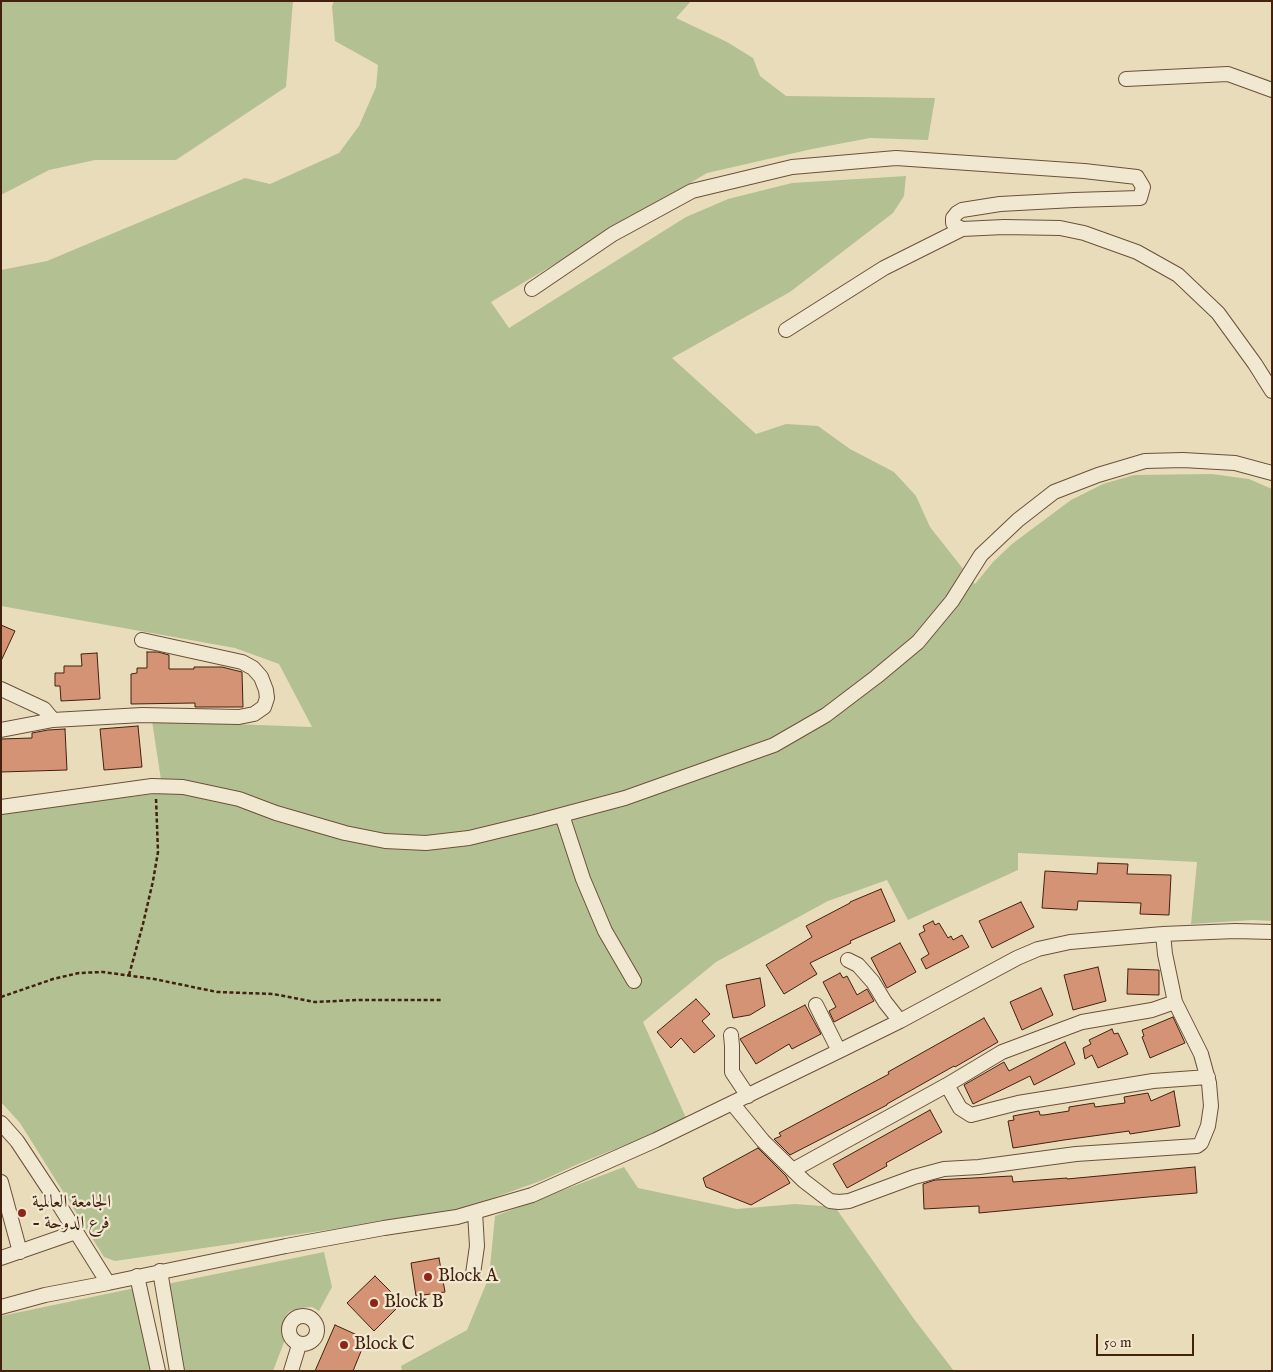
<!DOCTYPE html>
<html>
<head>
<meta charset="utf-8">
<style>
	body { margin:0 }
	#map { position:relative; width:1273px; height:1372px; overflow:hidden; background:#e9dcba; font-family:"IM FELL English",serif }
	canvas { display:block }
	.frame { position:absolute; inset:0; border:2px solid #43210f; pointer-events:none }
	.scale { position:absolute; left:1096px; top:1334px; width:98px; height:22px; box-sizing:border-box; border:2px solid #43210f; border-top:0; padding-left:6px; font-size:15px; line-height:18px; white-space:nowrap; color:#43210f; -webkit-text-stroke:4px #f1e8d2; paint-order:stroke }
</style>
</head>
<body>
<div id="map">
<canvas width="1273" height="1372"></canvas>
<div class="frame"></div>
<div class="scale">50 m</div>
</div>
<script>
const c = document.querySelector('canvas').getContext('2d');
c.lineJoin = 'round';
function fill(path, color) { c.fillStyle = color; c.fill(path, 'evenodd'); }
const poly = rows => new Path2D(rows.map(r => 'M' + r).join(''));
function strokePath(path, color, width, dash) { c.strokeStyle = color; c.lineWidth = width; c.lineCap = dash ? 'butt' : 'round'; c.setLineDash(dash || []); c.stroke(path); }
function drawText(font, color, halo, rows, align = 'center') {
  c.font = font + ' "IM FELL English",Amiri,serif'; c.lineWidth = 4.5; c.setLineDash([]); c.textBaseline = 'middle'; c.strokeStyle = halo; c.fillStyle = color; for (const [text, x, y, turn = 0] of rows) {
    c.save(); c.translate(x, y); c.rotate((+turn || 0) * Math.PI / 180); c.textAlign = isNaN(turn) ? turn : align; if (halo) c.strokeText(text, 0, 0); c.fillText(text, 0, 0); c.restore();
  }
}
const green = poly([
	[1,1,293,1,286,87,176,160,95,160,49,170,1,195],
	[334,1,691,1,676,18,727,42,753,58,760,76,786,96,935,98,928,140,870,138,812,149,707,173,491,302,509,328,686,217,728,199,792,183,906,176,904,196,893,213,790,292,672,358,756,434,786,424,818,426,850,449,894,472,916,496,930,527,975,584,993,562,1012,544,1071,500,1103,484,1134,475,1212,474,1249,479,1272,489,1272,921,1253,920,1191,924,1197,862,1018,853,1018,870,908,920,887,880,828,901,716,962,643,1022,687,1120,578,1164,543,1180,457,1211,115,1261,104,1257,20,1123,1,1102,1,812,163,793,152,721,312,727,279,664,235,648,1,606,1,270,47,261,245,178,270,184,339,153,359,126,376,87,378,65,335,41,332,6],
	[624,1167,638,1188,737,1209,795,1204,835,1207,914,1319,954,1371,402,1371,401,1366,467,1330,489,1277,495,1216],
	[324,1252,332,1287,319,1311,312,1307,301,1308,290,1311,287,1314,282,1326,286,1337,273,1371,184,1371,167,1284],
	[135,1288,152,1371,1,1371,1,1316]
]);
const building = poly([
	[1,625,15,631,1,661,1,625],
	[147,652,158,652,169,655,169,669,194,669,194,667,222,667,242,672,243,707,195,707,195,703,131,704,131,674,137,673,137,668,147,668,147,652],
	[97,653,100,699,61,701,60,686,55,686,55,673,64,673,64,666,82,666,81,654,97,653],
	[138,726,142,767,104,770,100,729,138,726],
	[65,729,67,770,1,772,1,739,32,738,32,733,48,730,65,729],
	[1098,863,1128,864,1127,874,1171,875,1169,915,1140,914,1141,903,1078,901,1077,910,1042,908,1045,871,1097,874,1098,863],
	[881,889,895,921,850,941,851,943,810,963,817,974,784,994,766,965,812,937,806,926,850,903,850,902,881,889],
	[1021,902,1034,927,992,948,979,921,1021,902],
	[933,921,935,925,939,923,948,938,951,936,953,940,962,935,969,947,926,969,921,959,929,954,919,934,925,931,923,926,933,921],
	[900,943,916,972,887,988,871,958,900,943],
	[1098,967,1106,1001,1073,1010,1064,975,1098,967],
	[1128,969,1159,970,1159,995,1127,994,1128,969],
	[840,973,843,978,847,976,857,995,867,989,874,1001,834,1022,829,1011,836,1007,823,982,840,973],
	[760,978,765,1006,750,1015,733,1018,726,985,760,978],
	[1041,988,1053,1015,1022,1030,1010,1002,1041,988],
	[696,999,710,1014,702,1021,715,1036,694,1053,681,1038,671,1048,657,1032,696,999],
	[805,1005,821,1034,792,1049,789,1044,756,1064,740,1039,805,1005],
	[1173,1017,1185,1043,1150,1058,1142,1037,1144,1036,1142,1030,1173,1017],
	[984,1018,998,1042,955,1067,954,1066,887,1104,887,1105,790,1155,774,1139,781,1136,779,1133,889,1074,888,1072,984,1018],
	[1112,1029,1114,1034,1118,1033,1128,1054,1098,1068,1092,1055,1085,1059,1083,1048,1091,1044,1089,1040,1112,1029],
	[1065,1042,1075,1064,1034,1085,1030,1076,973,1104,964,1085,1004,1062,1009,1071,1065,1042],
	[1174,1091,1180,1126,1130,1134,1129,1131,1064,1140,1013,1148,1008,1121,1014,1120,1013,1116,1039,1111,1040,1115,1044,1115,1069,1111,1069,1107,1094,1103,1095,1107,1125,1103,1124,1097,1148,1093,1151,1101,1174,1091],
	[930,1110,942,1132,886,1163,887,1166,847,1188,833,1164,930,1110],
	[758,1148,786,1176,790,1183,751,1205,706,1187,703,1178,758,1148],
	[1195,1167,1197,1193,1148,1197,979,1213,979,1206,924,1209,923,1184,935,1180,1012,1176,1013,1182,1067,1178,1067,1179,1195,1167],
	[439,1258,445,1292,416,1296,411,1263,439,1258],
	[375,1276,402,1303,374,1331,347,1303,375,1276],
	[335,1325,366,1339,353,1371,315,1371,335,1325]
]);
const path = poly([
	[129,975,143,924,153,881,158,852,156,798],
	[1,997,53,979,79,973,103,972,154,979,217,992,273,994,315,1002,357,1000,442,1000]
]);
const minor = poly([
	[1126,79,1228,74,1272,90],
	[532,289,613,234,692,191,792,167,896,158,1084,171,1137,177,1143,187,1140,198,1074,200,1000,204,962,210,957,213,953,218,953,223,956,226,962,229],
	[786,330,884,268,962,229,1004,227,1060,228,1084,233,1137,252,1178,275,1218,313,1255,364,1272,391],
	[1,689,44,709,53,720,1,730],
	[53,720,142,715,239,717,254,714,264,707,267,698,266,690,261,677,253,668,242,662,142,640],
	[1,807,152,786,183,787,239,799,276,813,345,833,385,841,426,843,469,838,535,822,625,798,774,745,826,715,876,677,918,642,952,601,981,555,1018,520,1054,492,1098,475,1145,461,1183,460,1235,463,1272,473],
	[562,815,583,879,605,931,634,981],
	[848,960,858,965,873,982,885,1002,900,1021],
	[816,1005,839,1051],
	[731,1035,732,1046,732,1072,748,1096],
	[947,1085,960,1108,971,1115,1018,1103,1080,1093,1153,1081,1208,1077],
	[732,1103,763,1141,804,1181,830,1201,839,1202,849,1201,914,1177,944,1169,979,1167,1076,1154,1197,1146,1201,1143,1208,1126,1211,1106,1209,1083,1201,1054,1175,1002,1165,954,1163,934],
	[1,1123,17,1141,58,1203,108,1283,286,1246,384,1228,457,1217,532,1195,656,1140,839,1051,900,1021,1017,958,1038,949,1070,942,1163,934,1235,931,1272,932],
	[793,1170,947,1085,1002,1052,1082,1022,1152,1010,1175,1002],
	[1,1182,20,1252],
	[1,1258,76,1232],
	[160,1271,177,1371],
	[473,1274,477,1246,475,1212],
	[137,1276,158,1371],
	[1,1307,45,1295,108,1283],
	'289 1330a14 14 0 1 1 28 0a14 14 0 1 1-28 0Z',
	[291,1371,299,1345]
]);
const markers = [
	[22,1213,5,"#8f2418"],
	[428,1277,5,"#8f2418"],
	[374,1303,5,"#8f2418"],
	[344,1345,5,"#8f2418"]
];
const poiNames = [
	["الجامعة العالمية",32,1203],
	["- فرع الدوحة",32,1224],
	["Block A",438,1277],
	["Block B",384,1303],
	["Block C",354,1345]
];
fill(green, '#b3c192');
fill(building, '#d49374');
strokePath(building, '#43210f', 1);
strokePath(minor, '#6c503a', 16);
strokePath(path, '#43210f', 2.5, [4, 2.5]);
strokePath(minor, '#f1e8d2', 14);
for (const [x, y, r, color] of markers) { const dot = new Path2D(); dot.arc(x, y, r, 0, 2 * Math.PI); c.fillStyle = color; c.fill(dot); strokePath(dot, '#f1e8d2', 2); }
drawText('18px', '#43210f', '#f1e8d2', poiNames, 'left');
</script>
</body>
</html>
